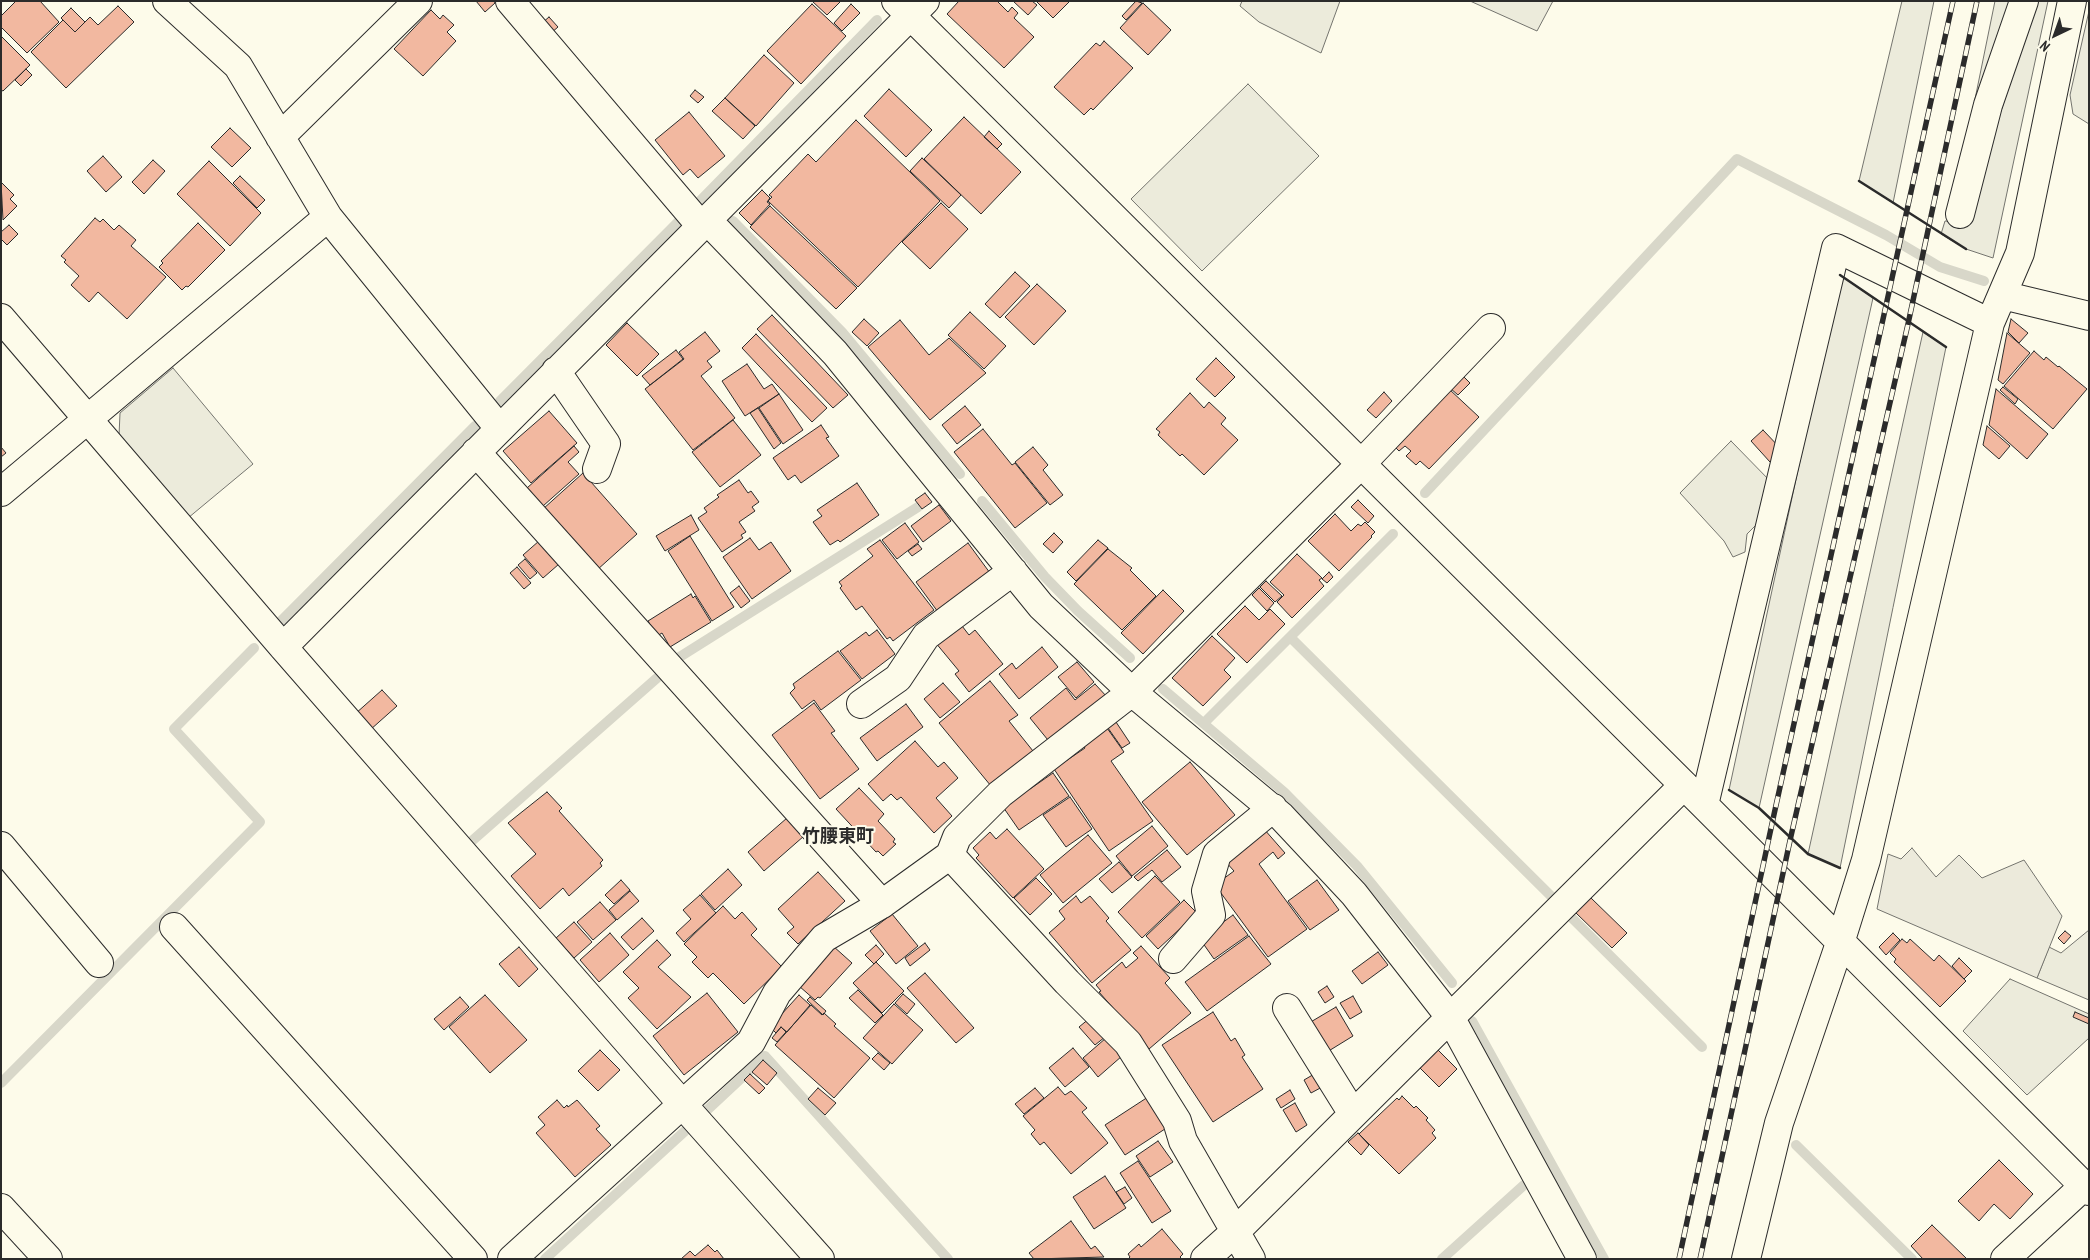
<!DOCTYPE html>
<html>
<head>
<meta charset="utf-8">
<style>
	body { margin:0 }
	#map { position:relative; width:2090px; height:1260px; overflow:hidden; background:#fdfbea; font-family:"PT Sans Narrow",sans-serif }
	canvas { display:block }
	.frame { position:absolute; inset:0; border:2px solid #2b2b2b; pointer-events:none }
	.north { position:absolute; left:2030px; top:10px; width:50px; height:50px; -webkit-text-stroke:4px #fdfbea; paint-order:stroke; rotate:222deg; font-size:14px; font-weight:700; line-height:20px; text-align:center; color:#2b2b2b }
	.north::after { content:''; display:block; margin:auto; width:18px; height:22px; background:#2b2b2b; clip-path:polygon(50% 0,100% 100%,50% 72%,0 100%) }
</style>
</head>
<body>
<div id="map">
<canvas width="2090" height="1260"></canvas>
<div class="frame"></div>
<div class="north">N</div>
</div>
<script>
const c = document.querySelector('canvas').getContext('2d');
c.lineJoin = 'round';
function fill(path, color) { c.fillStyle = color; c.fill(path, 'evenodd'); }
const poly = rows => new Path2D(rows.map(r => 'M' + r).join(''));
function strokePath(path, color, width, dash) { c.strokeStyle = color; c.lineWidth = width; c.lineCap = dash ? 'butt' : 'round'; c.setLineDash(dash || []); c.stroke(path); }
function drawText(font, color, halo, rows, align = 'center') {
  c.font = font + ' "PT Sans Narrow","Noto Sans JP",sans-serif'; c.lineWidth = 4; c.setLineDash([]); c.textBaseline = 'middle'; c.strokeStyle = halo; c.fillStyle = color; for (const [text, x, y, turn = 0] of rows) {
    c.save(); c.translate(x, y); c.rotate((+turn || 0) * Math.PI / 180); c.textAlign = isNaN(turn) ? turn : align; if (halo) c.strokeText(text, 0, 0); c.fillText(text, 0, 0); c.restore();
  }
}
const green = poly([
	[1242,1,1340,1,1321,53,1259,22,1240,6,1242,1],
	[1470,1,1553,1,1537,31,1470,1],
	[1902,1,1934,1,1893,203,1859,181,1902,1],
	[1995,1,2015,1,1974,104,1995,1],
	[2037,1,2048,1,1993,258,1966,249,1941,234,1945,221,1972,222,1999,117,2037,1],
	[2089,11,2089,124,2073,114,2070,95,2089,11],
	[1248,84,1319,156,1202,271,1131,199,1248,84],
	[1840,275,1873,298,1759,808,1729,790,1840,275],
	[1923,332,1946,347,1840,868,1808,854,1923,332],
	[173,368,253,464,188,518,119,436,120,413,173,368],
	[1731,441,1773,484,1765,516,1747,534,1745,552,1733,557,1724,541,1680,493,1731,441],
	[2089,930,2089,1000,2037,978,2049,947,2061,953,2089,930],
	[2010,979,2089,1014,2089,1038,2027,1095,1963,1031,2010,979]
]);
const parking = poly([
	[1912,848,1936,877,1959,855,1982,878,2024,860,2062,916,2037,978,1877,909,1888,854,1901,859,1912,848]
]);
const stream = poly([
	[699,202,877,20],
	[733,221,842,332,960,474],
	[500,401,679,221],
	[1425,493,1737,159,1886,235,1940,267,1984,281],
	[982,501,1045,577,1078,611,1130,658],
	[279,623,475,426],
	[1290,637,1553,898],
	[678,658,918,507],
	[1163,689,1284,792,1357,866,1452,983],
	[1204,723,1393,534],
	[473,840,657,678],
	[1571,917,1702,1047],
	[1472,1021,1604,1259],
	[1,1083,260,822,174,729,254,648],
	[706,1111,765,1056,948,1259],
	[1796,1145,1912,1259],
	[545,1259,685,1131],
	[1442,1259,1524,1185]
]);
const building = poly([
	[16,1,40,1,59,22,27,53,1,27,1,16,16,1],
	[476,1,494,1,495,3,485,12,476,1],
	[812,1,841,1,827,15,812,1],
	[959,1,997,1,1008,12,1012,7,1018,13,1014,18,1034,37,1004,68,947,14,959,1],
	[1013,1,1032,1,1037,5,1028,15,1013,1],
	[1036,1,1070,1,1053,18,1036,1],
	[1136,1,1142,3,1126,20,1122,16,1136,1],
	[1143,3,1171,30,1148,55,1120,28,1143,3],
	[812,4,846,36,801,84,767,51,812,4],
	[851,4,860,13,842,31,834,23,851,4],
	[118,6,134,22,66,88,31,52,63,20,75,32,90,17,98,25,118,6],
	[71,8,85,22,75,32,61,18,71,8],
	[431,10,440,19,443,15,454,25,447,32,456,41,423,76,394,49,431,10],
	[549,17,558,27,551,33,542,23,549,17],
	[1,36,30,65,3,91,1,90,1,36],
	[1104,41,1133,68,1093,110,1091,108,1084,115,1054,87,1096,43,1100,46,1104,41],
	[764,55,794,83,756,126,725,98,764,55],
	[26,69,32,75,21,86,15,80,26,69],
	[889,89,932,130,906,157,864,116,889,89],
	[695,90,704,97,698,103,690,96,695,90],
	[725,98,755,126,743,139,712,111,725,98],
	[689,112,725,156,698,178,690,169,683,175,655,140,689,112],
	[964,117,1021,172,981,214,924,159,964,117],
	[856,120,940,201,858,287,768,201,772,197,769,195,808,154,816,162,856,120],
	[230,128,251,148,232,167,211,147,230,128],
	[989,131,1002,144,997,149,984,137,989,131],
	[103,156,122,177,106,192,87,171,103,156],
	[922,158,961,195,949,208,910,171,922,158],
	[153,160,165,171,144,194,132,182,153,160],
	[209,161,261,213,230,246,177,194,209,161],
	[240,176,265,200,257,208,233,183,240,176],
	[1,182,14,195,10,199,17,206,3,220,1,182],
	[762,190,770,198,767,202,770,204,751,225,739,213,762,190],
	[941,203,968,229,930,269,902,242,941,203],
	[770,206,857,288,836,309,750,227,770,206],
	[95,218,100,222,103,219,114,230,119,225,136,240,131,246,166,277,127,319,98,292,89,302,71,285,79,276,64,262,66,260,61,256,95,218],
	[198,223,225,250,188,287,186,286,182,290,159,267,163,263,161,261,198,223],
	[9,225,18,234,7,245,1,239,1,232,9,225],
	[1015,272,1030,286,1000,318,985,304,1015,272],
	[1037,284,1066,311,1034,345,1005,317,1037,284],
	[970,312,1006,346,984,369,948,335,970,312],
	[772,315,848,395,833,408,757,329,772,315],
	[864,319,879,333,867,346,852,332,864,319],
	[2011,319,2028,333,2019,343,2008,332,2011,319],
	[900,320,929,355,949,338,986,373,930,420,868,347,900,320],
	[627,323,659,354,637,376,606,345,627,323],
	[705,332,720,351,707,361,712,367,701,376,735,418,693,450,645,389,684,359,679,352,705,332],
	[2007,333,2030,353,2003,384,1998,380,2007,333],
	[756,334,827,408,812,422,742,348,756,334],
	[676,350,683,359,650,385,642,376,676,350],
	[2034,351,2044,360,2046,357,2058,367,2059,366,2087,389,2053,429,2004,386,2034,351],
	[1216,358,1235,377,1215,397,1196,379,1216,358],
	[747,364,764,389,772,384,779,394,745,416,722,381,747,364],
	[1462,375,1470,383,1458,395,1450,388,1462,375],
	[2003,387,2018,399,2015,404,2000,390,2003,387],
	[1449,389,1479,417,1429,469,1420,461,1416,465,1406,456,1411,451,1405,446,1399,451,1394,446,1449,389],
	[1996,389,2048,434,2027,459,1989,425,1996,389],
	[1384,392,1392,401,1376,418,1367,410,1384,392],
	[1190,393,1204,408,1209,402,1226,418,1221,424,1238,440,1204,475,1182,454,1180,456,1158,435,1160,432,1156,429,1190,393],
	[779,394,803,430,783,444,759,408,779,394],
	[965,406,981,425,957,444,942,425,965,406],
	[758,408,781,443,774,449,750,413,758,408],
	[549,411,577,443,531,483,503,451,549,411],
	[733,420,761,455,720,487,692,452,733,420],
	[821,425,829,437,826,438,839,456,801,483,795,475,788,480,773,458,821,425],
	[1987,426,2010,446,1999,459,1983,445,1987,426],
	[983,429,1012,465,1015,463,1047,503,1015,528,954,452,983,429],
	[1763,430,1782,450,1770,462,1751,441,1763,430],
	[574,446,579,452,568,462,579,474,543,506,527,488,574,446],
	[1,447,6,453,1,457,1,447],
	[1033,447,1048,465,1043,470,1063,495,1050,505,1015,462,1033,447],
	[583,473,637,534,597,570,543,509,583,473],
	[739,480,748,493,751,491,759,502,752,507,755,511,739,522,746,532,741,535,743,538,722,552,698,518,707,512,704,508,719,497,717,495,739,480],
	[857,483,879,515,840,542,838,540,830,545,813,522,822,516,817,510,857,483],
	[925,493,932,502,922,509,915,500,925,493],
	[1358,500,1374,516,1368,523,1351,507,1358,500],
	[939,505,951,521,923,542,911,526,939,505],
	[1335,514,1351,531,1358,524,1361,526,1365,522,1375,532,1371,536,1372,537,1339,571,1308,541,1335,514],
	[691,515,699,530,665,551,656,536,691,515],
	[905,523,919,542,897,559,882,540,905,523],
	[1054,533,1063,542,1053,553,1043,544,1054,533],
	[690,536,734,607,712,621,668,551,690,536],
	[750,538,759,550,771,542,791,571,752,599,723,557,750,538],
	[880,540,934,610,893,641,890,637,887,639,862,606,856,610,840,588,842,586,839,582,873,556,867,549,880,540],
	[1098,540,1108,548,1076,581,1067,572,1098,540],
	[539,541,559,564,543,578,523,555,539,541],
	[968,543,990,573,938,612,916,582,968,543],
	[918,544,922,549,912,556,908,551,918,544],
	[1108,549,1132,568,1130,570,1156,596,1122,630,1074,584,1108,549],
	[1297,554,1322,578,1319,580,1324,586,1292,618,1277,602,1284,595,1270,582,1297,554],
	[525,559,537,573,530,579,518,565,525,559],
	[517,567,531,583,524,589,510,573,517,567],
	[1329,572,1333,577,1327,583,1322,579,1329,572],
	[1266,581,1282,596,1275,602,1260,587,1266,581],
	[739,586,750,601,741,608,730,593,739,586],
	[1259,588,1274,603,1267,611,1252,595,1259,588],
	[1163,590,1184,611,1143,654,1121,633,1163,590],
	[691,594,693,598,695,596,711,622,670,647,662,633,657,636,648,621,691,594],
	[1245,606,1259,620,1270,609,1285,624,1247,663,1217,634,1245,606],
	[959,622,969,635,975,630,1003,664,969,692,955,674,959,671,935,642,959,622],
	[877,630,895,654,862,679,840,651,866,632,869,636,877,630],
	[1212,636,1235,658,1224,670,1231,677,1203,706,1172,678,1212,636],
	[1042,647,1058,667,1019,699,999,674,1012,663,1016,669,1042,647],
	[838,651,861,680,821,710,814,700,802,709,790,693,795,688,793,684,838,651],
	[1077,662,1094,682,1076,698,1058,677,1077,662],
	[990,681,1018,715,1009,721,1033,751,991,786,939,723,990,681],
	[943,683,960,702,940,718,924,699,943,683],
	[1095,684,1108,698,1052,745,1030,718,1066,688,1075,700,1095,684],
	[382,690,397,706,370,730,355,714,382,690],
	[814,703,835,731,831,733,859,769,820,799,772,735,814,703],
	[906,704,923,727,877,761,860,738,906,704],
	[1116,722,1130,743,1122,748,1108,728,1116,722],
	[1107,728,1124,752,1111,761,1153,821,1109,851,1054,769,1085,748,1083,745,1107,728],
	[915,741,938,767,944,762,958,778,936,798,952,816,934,833,901,797,897,800,891,794,883,801,868,784,915,741],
	[1190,762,1235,815,1187,855,1142,802,1190,762],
	[1053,773,1069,796,1019,830,1001,804,1028,786,1030,789,1053,773],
	[859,788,884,814,878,821,895,839,893,842,896,844,883,856,878,851,876,852,836,809,859,788],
	[547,792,562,808,559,811,603,860,600,863,602,866,569,896,563,888,540,909,511,876,536,854,508,823,547,792],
	[1070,797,1092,829,1066,847,1043,815,1070,797],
	[787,818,804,836,764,871,748,852,787,818],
	[1152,826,1168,846,1132,876,1116,856,1152,826],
	[1007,829,1044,869,1013,898,976,858,979,855,973,848,990,832,996,839,1007,829],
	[1264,829,1285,853,1278,859,1273,852,1259,864,1307,929,1268,957,1215,885,1234,871,1225,861,1264,829],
	[1088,835,1112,863,1063,903,1040,875,1088,835],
	[1167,850,1181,867,1162,882,1152,870,1138,881,1134,877,1167,850],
	[1119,862,1132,877,1112,893,1099,879,1119,862],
	[728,869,742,885,715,910,701,894,728,869],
	[818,872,845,901,798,944,787,933,794,927,778,909,818,872],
	[1155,876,1180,902,1142,938,1118,912,1155,876],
	[1036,878,1052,894,1030,915,1014,898,1036,878],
	[621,880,630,890,614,904,605,895,621,880],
	[1317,880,1339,910,1310,930,1288,901,1317,880],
	[630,891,639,901,617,920,609,910,630,891],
	[700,895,716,913,684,942,676,933,691,919,683,910,700,895],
	[1076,896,1081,903,1090,896,1109,918,1106,921,1131,950,1092,983,1049,933,1065,919,1059,911,1076,896],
	[1590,897,1627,933,1612,948,1575,912,1590,897],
	[1184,900,1197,913,1158,949,1146,936,1184,900],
	[600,902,616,920,593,940,577,922,600,902],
	[723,906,735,919,742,912,757,929,751,935,782,967,744,1004,713,973,708,978,692,962,697,957,684,944,723,906],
	[892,914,918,946,896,964,870,931,892,914],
	[1233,915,1248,935,1214,959,1200,939,1233,915],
	[642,918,654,931,633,950,621,937,642,918],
	[574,922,592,942,574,958,556,938,574,922],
	[2065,931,2071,936,2064,944,2058,938,2065,931],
	[610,933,629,955,599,982,580,960,610,933],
	[1893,933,1900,940,1886,955,1879,947,1893,933],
	[1249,936,1271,964,1207,1011,1185,982,1249,936],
	[1902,939,1907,943,1910,939,1934,961,1939,955,1966,981,1940,1007,1894,962,1896,959,1890,953,1902,939],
	[657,940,671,955,658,967,691,997,657,1029,628,998,639,988,623,972,657,940],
	[925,943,930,950,910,966,905,958,925,943],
	[876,945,884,954,874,964,865,955,876,945],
	[833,946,852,963,820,998,818,997,815,1000,799,986,833,946],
	[1141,946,1170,978,1165,983,1191,1013,1149,1049,1099,992,1101,991,1096,985,1122,962,1126,968,1138,958,1133,953,1141,946],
	[519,947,538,969,519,987,499,964,519,947],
	[1378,952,1388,965,1362,984,1352,971,1378,952],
	[1959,958,1972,971,1964,979,1952,966,1959,958],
	[876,962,904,991,882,1013,853,983,876,962],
	[925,973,974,1028,956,1043,907,988,925,973],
	[1327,986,1334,997,1325,1003,1318,992,1327,986],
	[858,990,883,1015,875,1023,849,998,858,990],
	[707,993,738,1032,684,1075,653,1036,707,993],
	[903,994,915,1004,907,1014,895,1003,903,994],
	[485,995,527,1040,490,1073,449,1027,485,995],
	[799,995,810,1005,787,1032,781,1027,776,1033,770,1027,799,995],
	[1353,996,1362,1012,1350,1019,1340,1003,1353,996],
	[460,997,469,1007,444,1030,434,1019,460,997],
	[810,997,826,1011,823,1015,807,1000,810,997],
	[894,1004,923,1030,892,1064,863,1038,894,1004],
	[811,1005,822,1015,824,1013,836,1024,834,1026,870,1058,834,1098,775,1045,811,1005],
	[1336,1007,1353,1036,1327,1052,1309,1023,1336,1007],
	[1213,1012,1231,1041,1235,1038,1245,1055,1242,1057,1263,1089,1213,1122,1162,1045,1213,1012],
	[2075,1012,2089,1018,2089,1024,2073,1017,2075,1012],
	[1090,1018,1105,1037,1095,1045,1079,1027,1090,1018],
	[781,1027,786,1032,777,1042,772,1038,781,1027],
	[1106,1038,1122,1056,1098,1077,1083,1058,1106,1038],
	[1073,1048,1089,1067,1065,1087,1049,1068,1073,1048],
	[600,1050,620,1070,598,1091,578,1071,600,1050],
	[1438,1050,1457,1069,1439,1087,1420,1068,1438,1050],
	[878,1053,890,1063,884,1070,872,1059,878,1053],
	[763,1060,777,1073,767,1085,752,1072,763,1060],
	[1316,1073,1324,1086,1311,1093,1304,1080,1316,1073],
	[750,1074,765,1088,759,1094,744,1080,750,1074],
	[1058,1087,1065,1095,1071,1091,1087,1108,1082,1112,1108,1143,1071,1174,1044,1142,1040,1145,1031,1134,1035,1130,1023,1116,1058,1087],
	[818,1088,836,1103,825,1115,808,1099,818,1088],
	[1035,1088,1044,1098,1024,1114,1015,1104,1035,1088],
	[1290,1090,1295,1099,1281,1108,1276,1099,1290,1090],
	[1402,1096,1414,1108,1416,1106,1428,1118,1426,1120,1435,1130,1432,1133,1436,1138,1399,1174,1359,1134,1397,1098,1399,1100,1402,1096],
	[1148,1097,1168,1127,1125,1155,1105,1125,1148,1097],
	[557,1100,564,1108,567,1105,568,1107,577,1100,600,1126,596,1129,611,1145,575,1177,536,1133,545,1125,538,1117,557,1100],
	[1295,1103,1307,1125,1296,1132,1283,1110,1295,1103],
	[1358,1133,1369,1145,1361,1155,1348,1142,1358,1133],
	[1158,1141,1173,1162,1150,1177,1136,1156,1158,1141],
	[1999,1160,2033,1194,2010,1219,1994,1204,1979,1221,1958,1201,1999,1160],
	[1138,1161,1171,1211,1152,1223,1120,1173,1138,1161],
	[1105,1176,1126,1208,1094,1229,1073,1197,1105,1176],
	[1125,1187,1132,1198,1124,1204,1116,1192,1125,1187],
	[1071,1221,1091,1249,1095,1246,1104,1257,1034,1259,1029,1253,1071,1221],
	[1932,1225,1967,1259,1923,1259,1911,1246,1932,1225],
	[1162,1229,1183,1254,1180,1257,1182,1259,1128,1259,1130,1257,1128,1254,1139,1244,1141,1247,1162,1229],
	[708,1245,715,1252,717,1250,724,1259,681,1259,690,1251,695,1256,708,1245]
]);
const minor = poly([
	[167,1,238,66,328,217,499,428],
	[510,1,701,226],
	[896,1,1704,805,2089,1191],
	[280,137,418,1],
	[1960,214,1988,105,2024,1],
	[706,219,835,353,1041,606,1132,692,1281,816,1354,894,1450,1017,1582,1259],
	[2002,295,2089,316],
	[1,318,283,647,683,1105,820,1259],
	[556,371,606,444,597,469],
	[476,452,882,904],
	[1,492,328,217],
	[283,647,925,1],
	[861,704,898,678,926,636,1013,571],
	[1704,805,1836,248,1990,323],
	[1,846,99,963],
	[950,855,1067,982,1128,1043,1177,1121,1183,1141,1251,1259],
	[174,927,473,1259],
	[1173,959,1211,915,1206,891,1217,854,1273,808],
	[1287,1008,1353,1114],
	[1,1208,48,1259],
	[512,1259,751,1042,777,993,824,938,882,904,950,855,957,837,1000,794,1132,692,1361,464,1491,328],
	[1205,1259,1235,1232,1684,785],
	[1746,1259,1779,1123,1840,943,1866,860,1990,323,2020,253,2072,1],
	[2005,1259,2084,1186]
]);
const rail = poly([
	[1679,1259,1773,819,1953,1],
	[1700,1259,1791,836,1908,324,1977,1]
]);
const wall = poly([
	[1859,181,1966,249],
	[1840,275,1946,347],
	[1729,790,1759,808,1808,854,1840,868]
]);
const quarterNames = [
	["竹腰東町",838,837]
];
fill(green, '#ecebdb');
strokePath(green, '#74746e', 1);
fill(parking, '#eceadb');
strokePath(parking, '#74746e', 1);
strokePath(stream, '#d8d7c9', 10);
fill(building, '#f2b8a0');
strokePath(building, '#2b2b2b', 1);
strokePath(minor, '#2b2b2b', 30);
strokePath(minor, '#fdfbea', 28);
strokePath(rail, '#2b2b2b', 5.5);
strokePath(rail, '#fdfbea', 4, [11]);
strokePath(wall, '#2b2b2b', 2.5);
drawText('bold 18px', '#2b2b2b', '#fdfbea', quarterNames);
</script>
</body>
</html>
